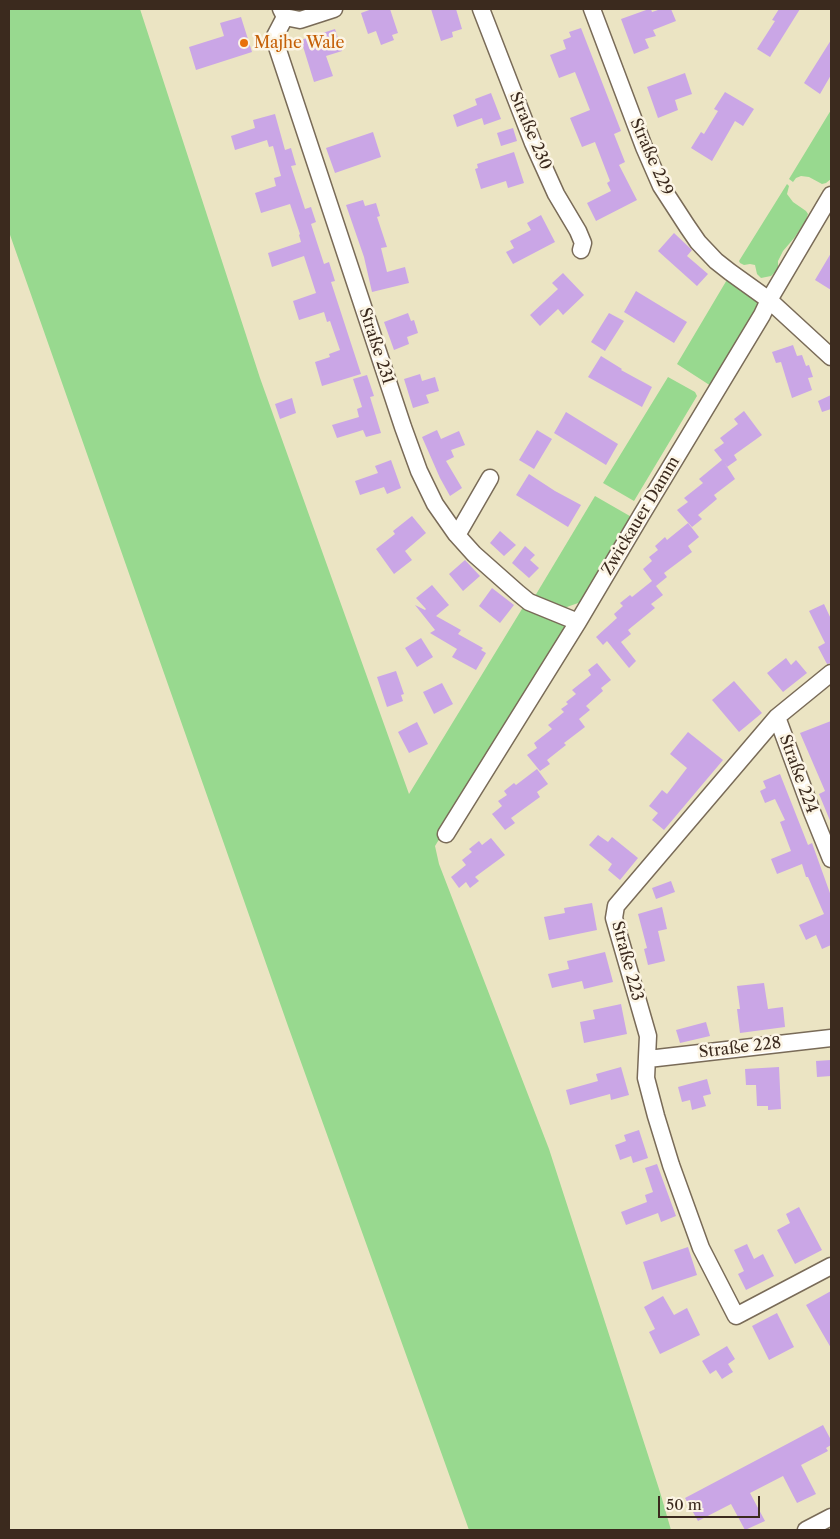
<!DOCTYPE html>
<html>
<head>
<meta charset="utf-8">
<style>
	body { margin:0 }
	#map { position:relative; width:840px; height:1539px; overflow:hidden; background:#ebe4c3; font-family:"Libre Caslon Text",serif }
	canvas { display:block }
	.frame { position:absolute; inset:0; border:10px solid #3b2a1e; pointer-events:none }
	.scale { position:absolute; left:658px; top:1496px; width:102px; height:22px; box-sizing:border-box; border:2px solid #3b2a1e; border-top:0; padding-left:6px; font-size:15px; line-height:18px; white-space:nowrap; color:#3b2a1e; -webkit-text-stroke:4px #fcf5e5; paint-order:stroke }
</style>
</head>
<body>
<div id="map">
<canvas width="840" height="1539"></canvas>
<div class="frame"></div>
<div class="scale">50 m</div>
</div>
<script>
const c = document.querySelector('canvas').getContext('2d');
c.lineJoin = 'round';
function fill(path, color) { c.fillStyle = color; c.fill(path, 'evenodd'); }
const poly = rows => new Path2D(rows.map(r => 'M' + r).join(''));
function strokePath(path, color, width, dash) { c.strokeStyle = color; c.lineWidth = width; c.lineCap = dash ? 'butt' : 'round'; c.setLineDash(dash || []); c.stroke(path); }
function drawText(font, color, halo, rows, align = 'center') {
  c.font = font + ' "Libre Caslon Text",serif'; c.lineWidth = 5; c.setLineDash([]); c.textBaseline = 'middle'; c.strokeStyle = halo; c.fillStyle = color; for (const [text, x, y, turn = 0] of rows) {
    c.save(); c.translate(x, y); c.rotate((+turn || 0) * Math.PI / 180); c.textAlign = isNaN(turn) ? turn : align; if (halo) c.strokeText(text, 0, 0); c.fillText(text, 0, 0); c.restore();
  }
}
const green = poly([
	[9,9,140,9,260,378,409,794,525,604,572,623,435,846,439,864,549,1149,660,1492,671,1530,469,1530,288,1026,9,232],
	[831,110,831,179,826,183,822,184,809,177,801,176,796,178,793,182,789,179],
	[787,184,789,186,787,194,793,202,806,211,808,214,806,220,795,237,783,251,778,261,778,269,771,276,761,278,757,274,755,265,750,264,744,265,740,263,739,261],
	[728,278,751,295,759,305,711,386,677,364],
	[668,377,695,392,697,396,634,501,603,483],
	[595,496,635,519,581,602,564,608,535,596]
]);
const building = poly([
	[372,9,390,9,398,33,392,35,394,40,381,45,376,31,368,34,361,13],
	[431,9,456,9,462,29,452,32,453,37,441,41],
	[649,9,651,9,652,12,661,9,671,9,676,21,653,30,656,36,645,39,649,48,634,54,621,19],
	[779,9,800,9,770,57,757,49,775,21,772,20],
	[241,17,252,52,196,70,189,47,224,36,220,23],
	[581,28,621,131,614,134,625,162,619,165,637,200,596,221,587,203,611,191,607,183,610,181,595,142,582,147,570,118,590,110,575,72,559,78,550,55,566,49,563,40,571,37,569,32],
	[335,29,342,51,326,56,333,76,314,82,301,40],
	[831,40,831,75,820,94,804,83],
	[685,73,692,94,675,100,678,110,658,118,647,87],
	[725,92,754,109,743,126,735,121,712,161,691,148,701,132,704,134,718,111,714,109],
	[491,93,501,119,484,125,482,118,457,127,453,115,477,105,475,99],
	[275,114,285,150,291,148,296,165,291,166,305,209,311,207,316,222,311,224,324,264,329,262,335,281,331,282,361,374,322,386,315,362,330,357,329,354,340,350,330,321,327,322,324,312,299,320,293,301,316,293,304,256,272,267,268,253,301,242,299,235,300,234,290,204,261,213,255,193,276,186,274,178,281,176,273,146,269,147,267,140,235,150,231,136,255,128,253,120],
	[513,128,517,141,501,146,497,133],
	[373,132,381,157,335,173,326,148],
	[514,152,524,183,508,188,506,181,481,189,475,169,478,168,477,164],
	[363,200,365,206,376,203,380,216,377,217,387,247,381,248,387,272,405,267,409,283,372,292,364,257,346,205],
	[541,215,555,242,513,264,506,252,514,248,510,241,531,230,527,223],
	[674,233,692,250,687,256,708,274,697,286,658,251],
	[831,253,831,290,815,280],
	[563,273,584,295,563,315,558,309,540,326,530,315,558,289,552,283],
	[636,291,687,322,674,343,624,312],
	[408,313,411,321,414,320,418,333,407,337,409,344,394,350,384,322],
	[609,313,624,321,605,351,591,342],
	[793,345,797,356,802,355,806,366,809,365,813,377,808,378,812,390,792,398,781,362,776,363,772,352],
	[601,356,622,369,621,370,652,387,642,407,588,377],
	[420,374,422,381,435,377,439,391,426,395,429,403,413,408,404,379],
	[367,375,374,396,370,397,381,433,366,437,363,430,337,438,332,425,359,417,357,409,362,407,353,379],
	[831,395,831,409,822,412,818,401],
	[292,398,296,413,280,419,275,404],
	[744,411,762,435,734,455,737,460,727,467,724,462,735,479,714,495,717,499,698,515,702,519,692,527,677,510,688,502,684,498,703,483,699,479,722,460,714,450,724,443,720,438,738,424,734,419],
	[566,412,618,444,606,465,554,433],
	[437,430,441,439,459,431,465,445,451,450,454,457,446,461,462,488,450,496,440,478,422,437],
	[537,430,552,439,534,469,519,460],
	[391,460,401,488,387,494,384,487,360,495,355,481,378,473,375,466],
	[529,474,555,491,581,505,568,527,516,495],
	[412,516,426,533,405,551,412,560,394,574,376,549,395,534,393,531],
	[688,523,699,537,688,546,692,552,664,573,667,577,656,586,663,595,651,604,655,608,628,630,631,634,621,642,636,661,629,668,607,641,603,645,596,637,617,618,614,614,623,606,620,603,630,595,632,597,652,581,643,569,652,561,649,557,658,550,655,546,665,537,667,540],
	[500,531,516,545,504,556,490,543],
	[525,546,535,555,530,560,539,568,529,578,512,563],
	[465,560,480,576,463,591,449,574],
	[432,585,449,605,436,616,461,630,458,634,483,648,481,650,486,653,476,670,452,657,457,649,430,633,435,630,415,605,425,610,426,609,416,598],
	[492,588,514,605,500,623,479,606],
	[824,604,831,619,831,663,827,664,818,647,825,643,809,611],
	[421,638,433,657,417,667,405,648],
	[786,658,791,665,796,660,807,673,783,692,767,673],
	[597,663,611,680,601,688,603,691,586,706,590,710,579,719,585,727,564,743,566,745,547,760,550,764,540,771,527,755,537,748,534,743,552,729,548,725,564,712,561,709,568,704,566,702,576,694,572,690,591,675,588,670],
	[396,671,404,694,401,695,403,701,387,707,377,677],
	[734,681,762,713,739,732,712,700],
	[442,683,453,704,434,714,423,692],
	[831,721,831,823,819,794,825,791,800,733],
	[417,722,428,744,409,753,398,732],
	[688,732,723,760,664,830,652,820,658,813,649,806,662,790,667,794,687,768,670,754],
	[537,769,548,784,537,792,540,797,511,818,515,823,505,830,492,814,502,806,498,801,507,795,504,791,514,783,516,785],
	[780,774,808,845,812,843,831,896,831,945,822,949,816,935,806,940,799,925,824,914,808,877,806,877,802,864,777,874,771,859,791,851,780,822,785,820,775,799,765,803,760,791,766,788,763,781],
	[598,835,608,842,612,837,638,858,620,880,608,870,612,864,589,845],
	[491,838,505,855,475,877,479,881,470,888,466,882,459,888,451,877,466,865,462,860,472,852,469,849,479,841,482,845],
	[671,881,675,892,656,899,652,888],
	[592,903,597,930,549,940,544,917,565,913,564,908],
	[662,907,667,929,658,931,665,961,648,965,644,949,647,948,638,914],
	[605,952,613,982,584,989,582,981,552,988,548,974,569,969,567,961],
	[764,983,768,1009,783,1007,785,1027,740,1033,737,1009,740,1009,737,986],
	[621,1004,627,1034,584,1043,580,1022,595,1019,593,1010],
	[706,1022,710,1036,680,1043,676,1030],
	[831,1060,831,1076,817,1077,816,1061],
	[621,1067,629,1095,611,1100,610,1094,570,1105,566,1090,598,1081,596,1074],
	[779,1067,781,1109,768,1110,768,1106,757,1106,756,1085,746,1085,745,1069],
	[707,1079,711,1094,703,1096,706,1106,692,1110,690,1100,682,1102,678,1087],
	[639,1130,648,1158,633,1163,631,1156,620,1160,615,1145,626,1141,624,1135],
	[657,1164,676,1216,661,1222,658,1213,626,1225,621,1212,647,1202,645,1195,653,1192,645,1168],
	[799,1207,822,1250,795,1264,777,1230,790,1223,786,1214],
	[747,1244,754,1259,763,1254,774,1276,746,1290,738,1274,744,1271,734,1250],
	[688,1247,697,1275,652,1290,643,1262],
	[831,1291,831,1348,806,1305],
	[663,1296,674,1315,687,1308,700,1335,660,1354,649,1332,655,1329,644,1307],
	[777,1313,794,1347,769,1360,752,1326],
	[727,1346,735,1359,728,1364,733,1372,722,1379,716,1370,710,1374,702,1361],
	[823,1425,831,1440,831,1445,826,1448,828,1451,801,1465,816,1494,797,1503,783,1476,750,1493,765,1521,745,1530,731,1504,698,1521,685,1498]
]);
const minor = poly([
	[281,9,285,17,274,38,403,427,419,471,435,504,456,534,474,554,518,593,529,602,578,622],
	[481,9,533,143,556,194,578,231,583,243,581,250],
	[592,9,644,147,661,186,687,226,698,242,716,261,730,272,769,300,831,357],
	[285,17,300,20,334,9],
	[456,534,460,530,490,478],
	[831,673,777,717,616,906,614,918,648,1036,646,1078,656,1116,671,1165,701,1248,736,1316,831,1266],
	[777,717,812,812,831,859],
	[446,834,578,622,642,514,762,315,769,300,831,195],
	[648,1059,831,1038],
	[806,1530,831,1517]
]);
const markers = [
	[244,43,5,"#e8710a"]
];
const foodNames = [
	["Majhe Wale",254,43]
];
const streetNames = [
	["Straße 230",530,131,67],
	["Straße 229",651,157,66],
	["Straße 231",376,346,72],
	["Zwickauer Damm",641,516,-59],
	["Straße 224",798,774,70],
	["Straße 223",627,961,75],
	["Straße 228",740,1048,-7]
];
fill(green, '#98d98f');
fill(building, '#caa6e6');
strokePath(minor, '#796b58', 19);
strokePath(minor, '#fff', 16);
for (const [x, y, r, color] of markers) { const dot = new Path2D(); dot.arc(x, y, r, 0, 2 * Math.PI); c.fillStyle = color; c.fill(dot); strokePath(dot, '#fcf5e5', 2); }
drawText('16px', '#c56008', '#fcf5e5', foodNames, 'left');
drawText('16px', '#3b2a1e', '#fcf5e5', streetNames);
</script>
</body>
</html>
